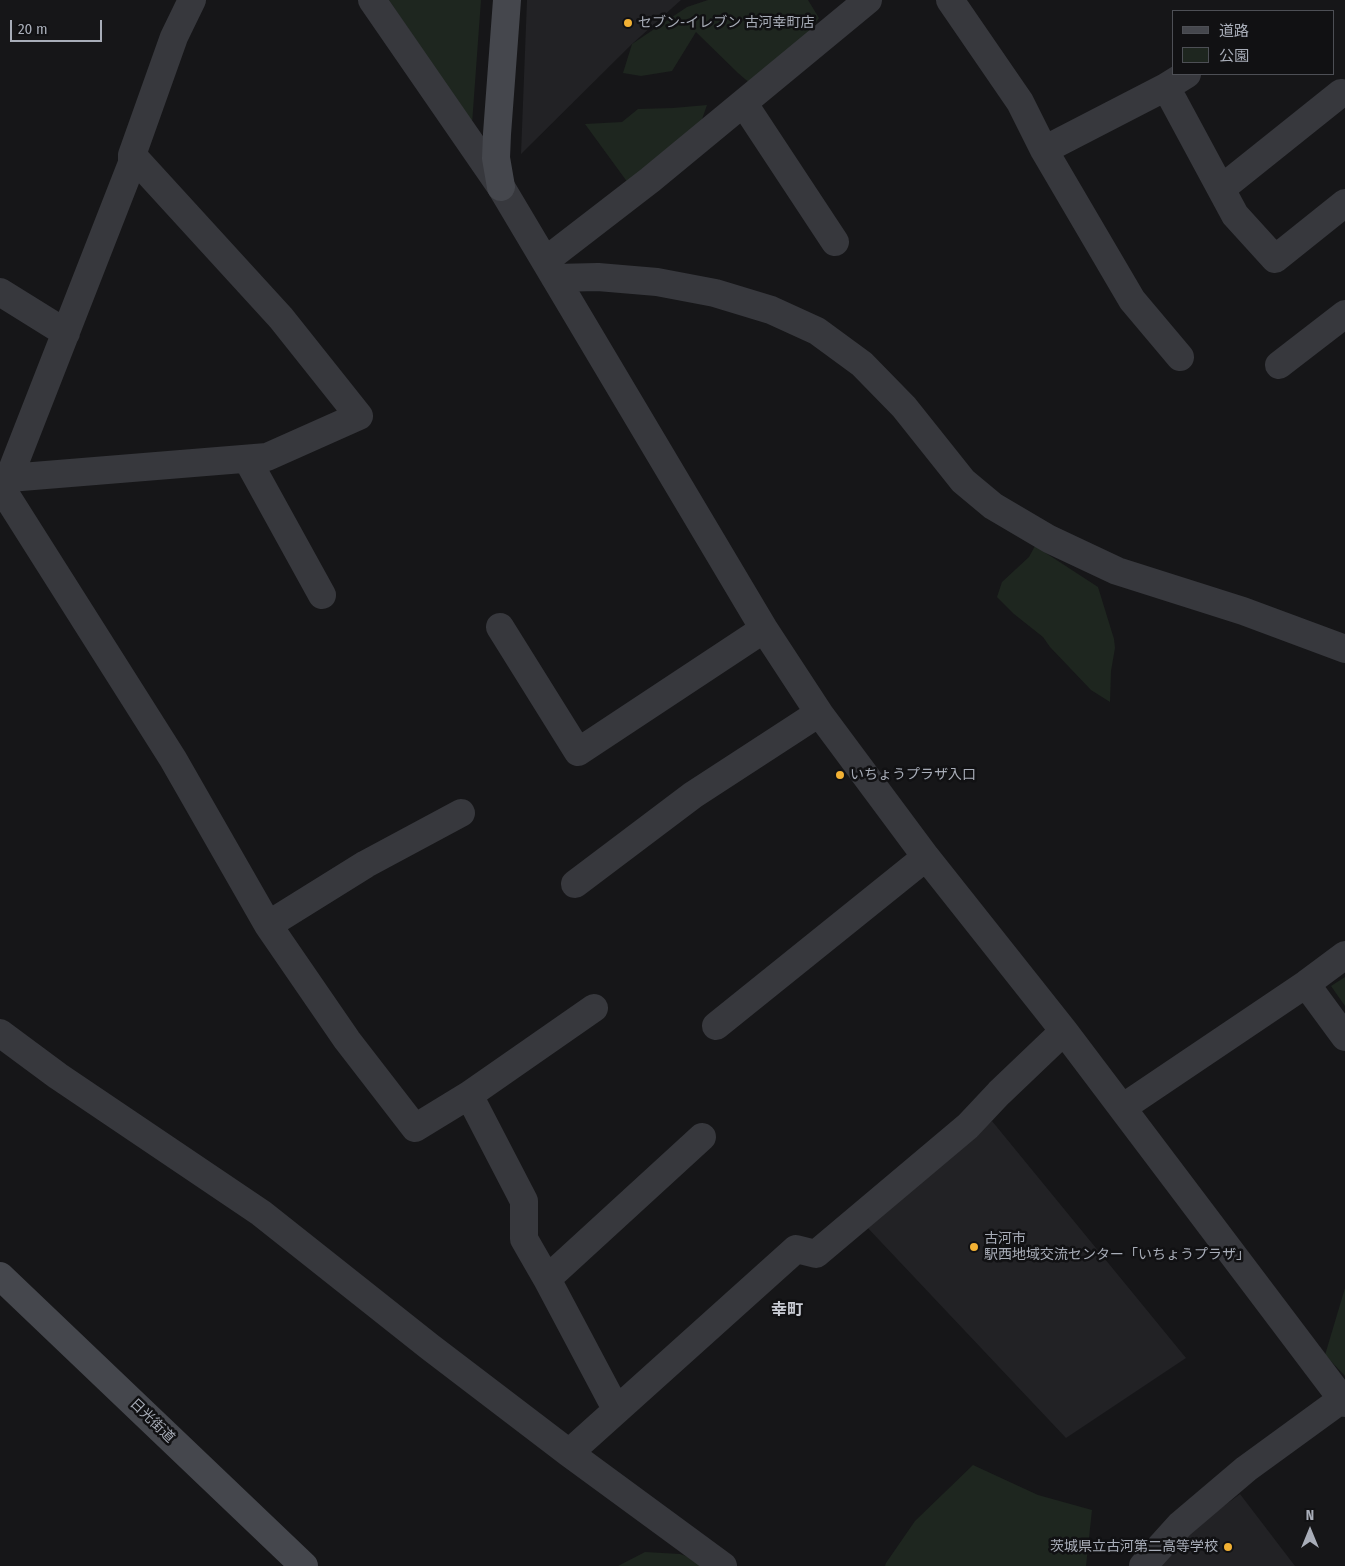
<!DOCTYPE html>
<html>
<head>
<meta charset="utf-8">
<style>
	body { margin:0 }
	#map { position:relative; width:1345px; height:1566px; overflow:hidden; background:#161618; font-family:"Fira Sans Condensed","Noto Sans JP",sans-serif }
	canvas { display:block }
	.legend { position:absolute; left:1172px; top:10px; width:162px; height:65px; box-sizing:border-box; background:#111113; border:1px solid #4d4f55; margin:0; padding:6px 9px; list-style:none; font-size:15px; color:#a8adb8 }
	.legend li { display:flex; align-items:center; gap:10px; height:25px }
	.legend b { width:25px; border:1px solid #4d4f55 }
	.north { position:absolute; left:1285px; top:1506px; width:50px; height:50px; -webkit-text-stroke:4px #111113; paint-order:stroke; rotate:0deg; font-size:14px; font-weight:700; line-height:20px; text-align:center; color:#a8adb8 }
	.north::after { content:''; display:block; margin:auto; width:18px; height:22px; background:#a8adb8; clip-path:polygon(50% 0,100% 100%,50% 72%,0 100%) }
	.scale { position:absolute; left:10px; top:20px; width:92px; height:22px; box-sizing:border-box; border:2px solid #a8adb8; border-top:0; padding-left:6px; font-size:15px; line-height:18px; white-space:nowrap; color:#a8adb8; -webkit-text-stroke:4px #111113; paint-order:stroke }
</style>
</head>
<body>
<div id="map">
<canvas width="1345" height="1566"></canvas>
<ul class="legend">
<li><b style="height:6px;background:#45474d"></b>道路</li>
<li><b style="height:14px;background:#1e261f"></b>公園</li>
</ul>
<div class="north">N</div>
<div class="scale">20 m</div>
</div>
<script>
const c = document.querySelector('canvas').getContext('2d');
c.lineJoin = 'round';
function fill(path, color) { c.fillStyle = color; c.fill(path, 'evenodd'); }
const poly = rows => new Path2D(rows.map(r => 'M' + r).join(''));
function strokePath(path, color, width, dash) { c.strokeStyle = color; c.lineWidth = width; c.lineCap = dash ? 'butt' : 'round'; c.setLineDash(dash || []); c.stroke(path); }
function drawText(font, color, halo, rows, align = 'center') {
  c.font = font + ' "Fira Sans Condensed","Noto Sans JP",sans-serif'; c.lineWidth = 5; c.setLineDash([]); c.textBaseline = 'middle'; c.strokeStyle = halo; c.fillStyle = color; for (const [text, x, y, turn = 0] of rows) {
    c.save(); c.translate(x, y); c.rotate((+turn || 0) * Math.PI / 180); c.textAlign = isNaN(turn) ? turn : align; if (halo) c.strokeText(text, 0, 0); c.fillText(text, 0, 0); c.restore();
  }
}
const built = poly([
	[527,0,681,0,632,44,521,154],
	[992,1121,1186,1358,1066,1438,865,1225],
	[1240,1494,1295,1566,1157,1566,1194,1528]
]);
const green = poly([
	[389,0,481,0,472,124],
	[708,0,808,0,819,18,766,97,738,73,696,32,672,71,641,76,623,73,632,44,687,7],
	[707,105,700,125,628,183,585,124,622,122,638,109,673,108],
	[1035,546,1098,587,1114,639,1115,648,1111,671,1110,702,1091,690,1050,647,1043,637,1014,614,997,597,1002,582,1029,557],
	[1345,977,1345,1006,1331,986],
	[1345,1288,1345,1376,1325,1355],
	[973,1465,1038,1495,1092,1510,1086,1566,885,1566,886,1563,915,1521],
	[645,1552,680,1554,714,1566,618,1566]
]);
const street = poly([
	[372,0,501,187,764,629,819,713,926,857,1064,1031,1345,1403],
	[950,0,1020,102,1044,150,1132,300,1180,357],
	[1166,87,1235,215,1275,259,1345,203],
	[744,104,835,242],
	[1044,150,1166,87,1187,74],
	[1221,189,1341,93],
	[545,261,650,180,868,0],
	[555,278,598,277,657,282,715,293,771,310,817,331,862,364,904,407,963,481,993,506,1049,539,1117,571,1243,611,1345,649],
	[0,292,66,333],
	[1279,365,1345,314],
	[247,459,322,595],
	[9,478,267,457,359,416,281,318,132,155],
	[4,492,173,759,268,925,347,1040,415,1128,469,1095,524,1201,524,1239,547,1279,616,1409],
	[3,493,132,163,132,155,174,37,192,0],
	[500,627,578,752,764,629],
	[575,884,693,795,819,713],
	[268,925,366,864,461,813],
	[1306,984,1345,1037],
	[716,1026,926,857],
	[0,1033,58,1076,261,1213,430,1347,569,1453,723,1566],
	[469,1095,594,1008],
	[1122,1108,1306,984,1345,955],
	[547,1279,702,1137],
	[569,1453,796,1249,816,1254,968,1126,999,1093,1064,1031],
	[1143,1566,1180,1525,1246,1469,1342,1399]
]);
const secondary = poly([
	[501,187,496,158,497,134,507,0],
	[0,1276,304,1566]
]);
const markers = [
	[628,23,5,"#f2b134"],
	[840,775,5,"#f2b134"],
	[974,1247,5,"#f2b134"],
	[1228,1547,5,"#f2b134"]
];
const poiNames = [
	["セブン-イレブン 古河幸町店",638,23],
	["いちょうプラザ入口",850,775],
	["古河市",984,1239],
	["駅西地域交流センター「いちょうプラザ」",984,1255],
	["茨城県立古河第二高等学校",1218,1547,"right"]
];
const streetNames = [
	["日光街道",152,1421,44]
];
const quarterNames = [
	["幸町",787,1311]
];
fill(built, '#222225');
fill(green, '#1e261f');
strokePath(street, '#37383d', 28);
strokePath(secondary, '#45474d', 28);
for (const [x, y, r, color] of markers) { const dot = new Path2D(); dot.arc(x, y, r, 0, 2 * Math.PI); c.fillStyle = color; c.fill(dot); strokePath(dot, '#111113', 2); }
drawText('14px', '#a8adb8', '#111113', poiNames, 'left');
drawText('14px', '#a8adb8', '#111113', streetNames);
drawText('bold 16px', '#c9ccd4', '#111113', quarterNames);
</script>
</body>
</html>
